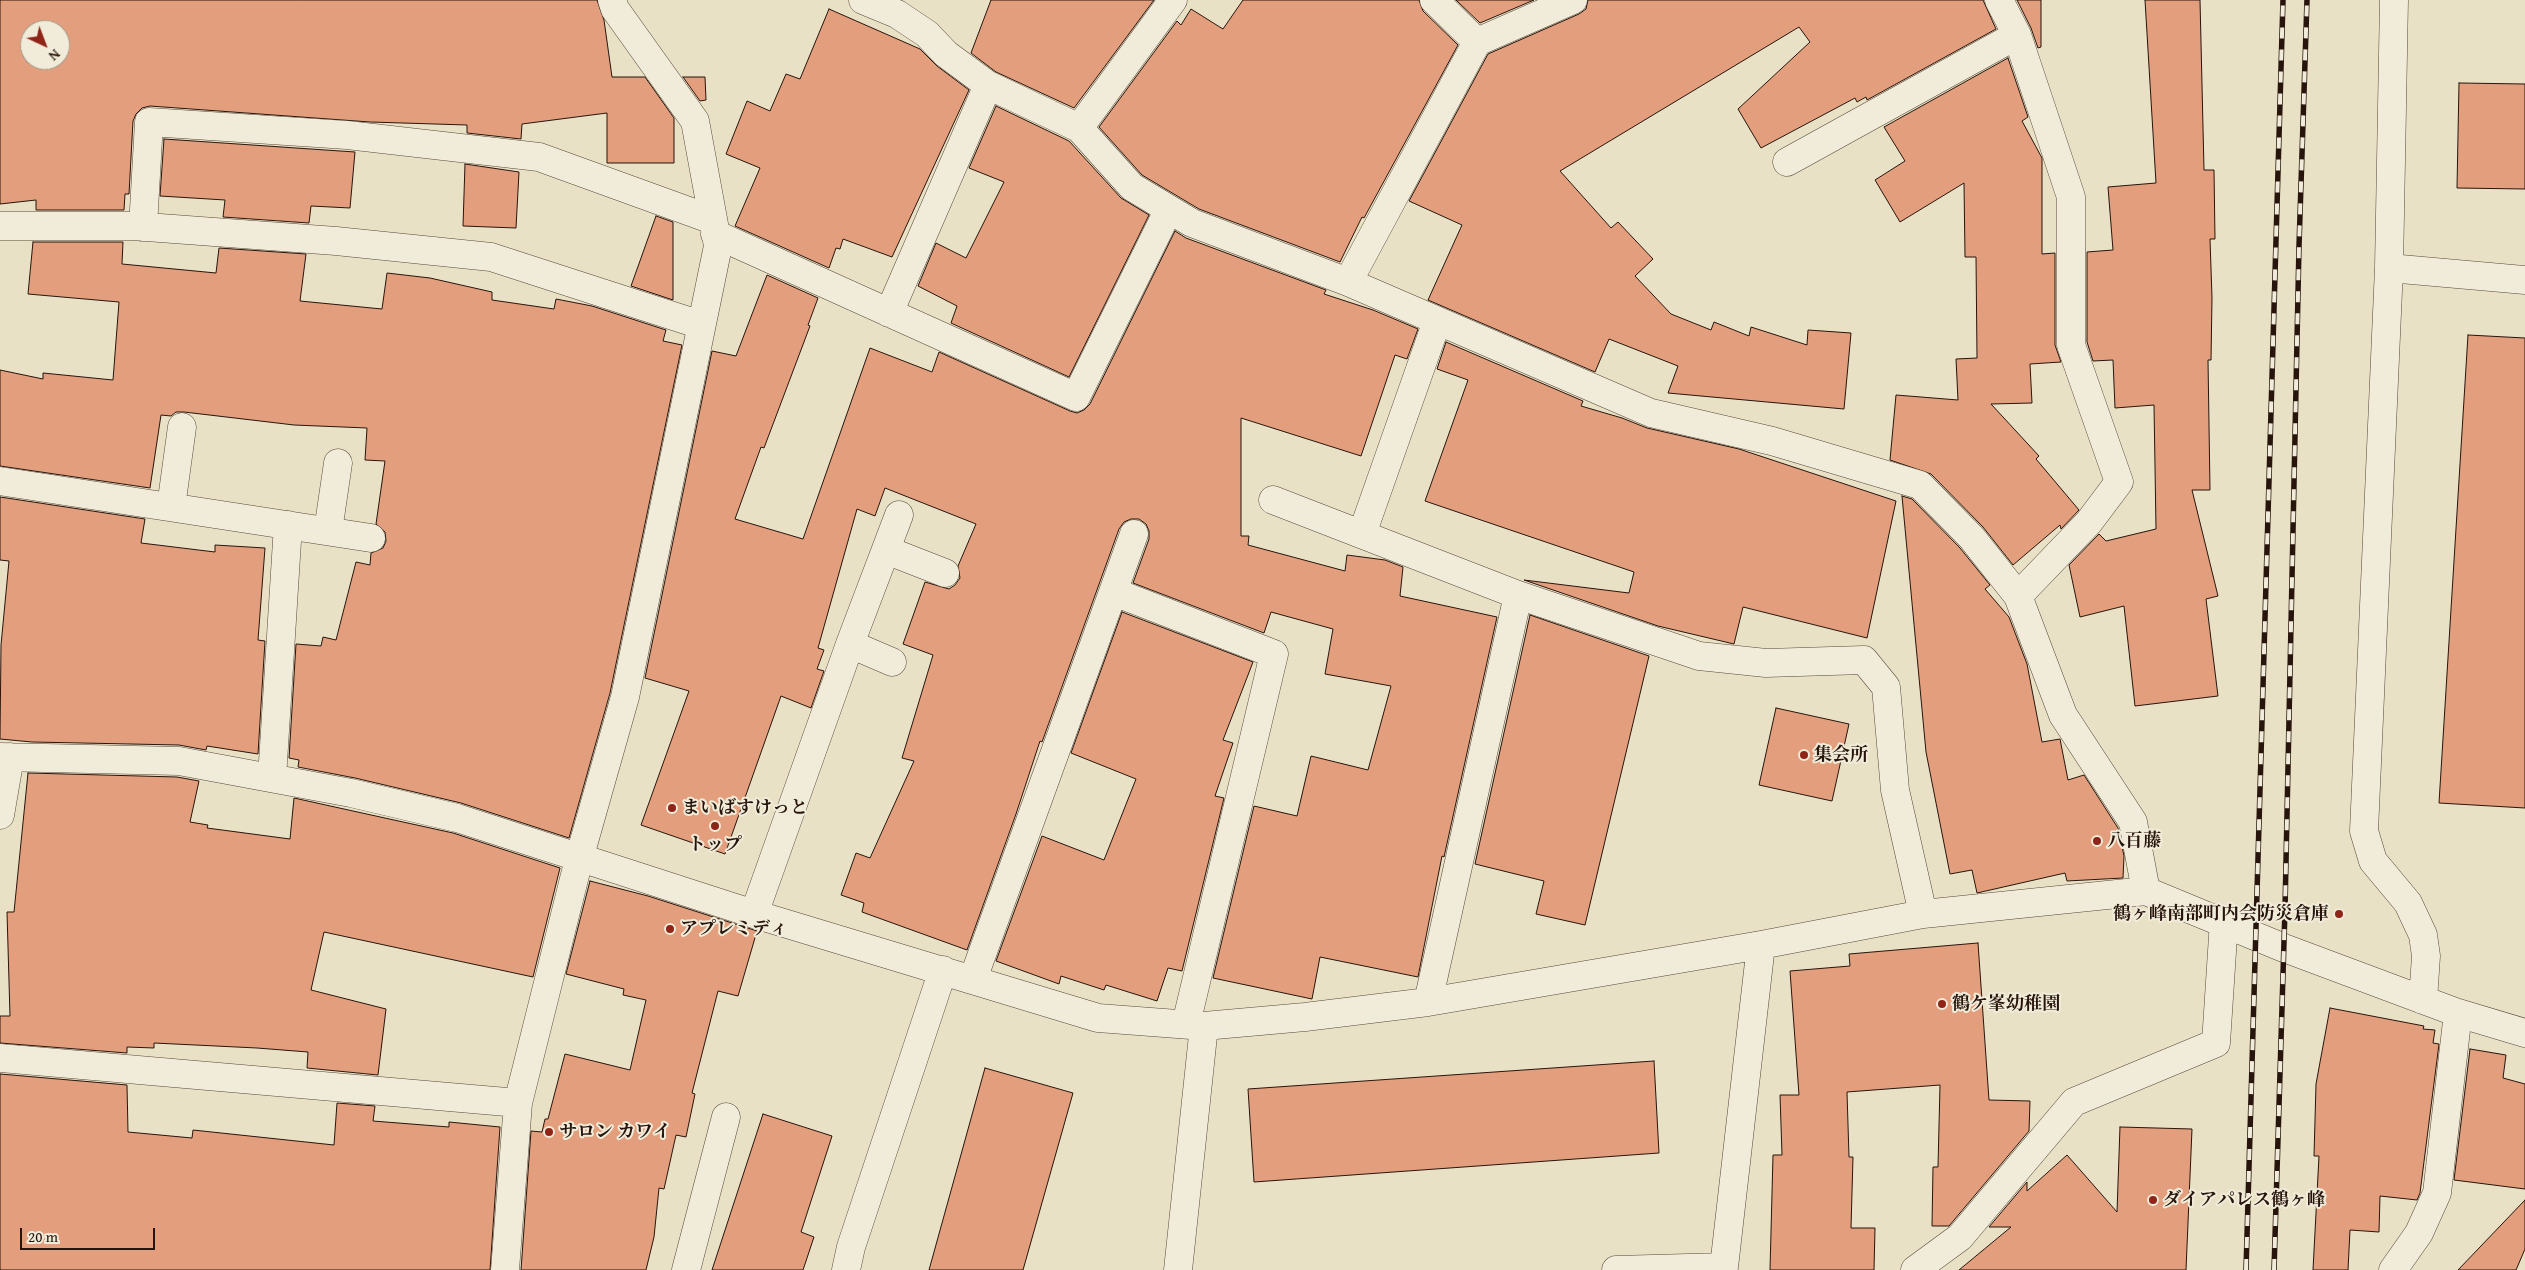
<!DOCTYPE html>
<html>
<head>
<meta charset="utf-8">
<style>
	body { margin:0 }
	#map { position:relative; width:2525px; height:1270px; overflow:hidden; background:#e9e1c5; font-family:"Gentium Book Plus",serif }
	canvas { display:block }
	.north { position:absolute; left:20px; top:20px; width:50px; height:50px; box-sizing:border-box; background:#f1ecd9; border:1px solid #a09687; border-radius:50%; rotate:137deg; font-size:14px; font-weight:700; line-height:20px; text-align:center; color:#27150d }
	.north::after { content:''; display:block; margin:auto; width:18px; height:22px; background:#8f2418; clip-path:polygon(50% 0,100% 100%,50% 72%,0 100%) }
	.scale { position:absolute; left:20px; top:1228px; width:135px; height:22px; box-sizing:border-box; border:2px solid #27150d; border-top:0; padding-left:6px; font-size:15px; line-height:18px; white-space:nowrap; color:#27150d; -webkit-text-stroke:4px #f1ecd9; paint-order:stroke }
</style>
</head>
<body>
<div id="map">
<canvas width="2525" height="1270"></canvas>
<div class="north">N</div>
<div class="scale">20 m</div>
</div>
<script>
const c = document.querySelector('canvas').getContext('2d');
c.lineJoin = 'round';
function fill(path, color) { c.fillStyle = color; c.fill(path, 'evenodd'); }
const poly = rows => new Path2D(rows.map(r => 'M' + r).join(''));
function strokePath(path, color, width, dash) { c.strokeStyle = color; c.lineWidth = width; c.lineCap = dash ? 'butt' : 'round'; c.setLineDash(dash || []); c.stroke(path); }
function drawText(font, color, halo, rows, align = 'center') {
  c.font = font + ' "Gentium Book Plus","Noto Serif JP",serif'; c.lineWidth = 4; c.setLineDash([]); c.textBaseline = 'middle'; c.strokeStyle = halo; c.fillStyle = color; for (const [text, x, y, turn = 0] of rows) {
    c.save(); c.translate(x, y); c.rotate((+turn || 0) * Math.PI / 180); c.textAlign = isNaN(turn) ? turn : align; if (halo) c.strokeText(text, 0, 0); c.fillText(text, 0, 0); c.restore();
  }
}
const building = poly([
	[0,0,597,0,604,20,612,77,645,77,674,118,674,163,607,163,607,113,522,124,521,139,467,133,467,125,370,122,150,106,142,108,136,114,133,121,129,194,125,194,124,210,36,210,36,200,0,204,0,0],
	[30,30,60,30,60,60,30,60,30,30],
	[991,0,1154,0,1074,108,996,72,971,53,991,0],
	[1243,0,1419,0,1423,11,1458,45,1364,218,1362,217,1340,262,1199,209,1142,175,1099,127,1177,21,1181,25,1191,9,1223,29,1243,0],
	[1456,0,1534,0,1480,23,1456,0],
	[1588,0,1983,0,1996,29,1867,100,1866,97,1857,102,1855,98,1761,148,1738,109,1810,42,1799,27,1560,171,1611,228,1618,222,1653,259,1635,276,1671,314,1711,330,1714,322,1749,336,1751,327,1807,345,1808,330,1851,333,1844,409,1668,393,1678,366,1609,339,1595,372,1428,300,1462,225,1409,201,1488,54,1579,14,1586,9,1588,0],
	[2017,0,2041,0,2041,47,2038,48,2031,28,2017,0],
	[2145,0,2200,0,2204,170,2214,170,2215,239,2210,239,2212,298,2211,360,2208,360,2210,490,2192,490,2218,596,2206,599,2218,696,2135,706,2124,606,2080,617,2069,565,2099,534,2106,541,2156,529,2154,405,2115,408,2113,360,2093,361,2087,342,2087,252,2113,250,2108,187,2156,183,2145,0],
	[829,9,920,49,937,66,969,90,892,257,843,239,840,249,836,248,829,268,735,226,760,168,726,154,747,101,770,111,786,74,800,79,829,9],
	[2008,58,2028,117,2022,121,2042,158,2042,254,2055,253,2055,345,2061,362,2030,364,2032,403,1991,404,2039,456,2036,459,2079,510,2061,529,2060,525,2013,565,1983,527,1931,474,1890,460,1896,395,1958,400,1956,359,1977,358,1976,257,1965,257,1964,183,1900,222,1875,180,1905,161,1884,127,2008,58],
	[683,77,705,77,706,100,700,101,683,77],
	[2459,83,2525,84,2525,189,2457,188,2459,83],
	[996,106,1069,141,1121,198,1149,215,1069,377,951,323,957,306,918,286,936,243,966,258,1004,182,969,168,996,106],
	[164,139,355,152,350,208,311,206,309,223,223,217,225,200,160,196,164,139],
	[465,164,519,172,516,228,463,226,465,164],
	[656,216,673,222,673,300,631,286,656,216],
	[1175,231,1186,238,1326,290,1324,294,1373,310,1418,329,1407,359,1395,355,1361,456,1241,418,1241,536,1249,536,1248,545,1345,571,1347,555,1385,560,1403,567,1400,596,1497,617,1444,857,1442,856,1418,977,1320,957,1312,999,1213,978,1254,806,1297,816,1311,756,1368,770,1391,686,1325,674,1333,629,1271,612,1264,633,1133,583,1149,539,1149,531,1146,524,1139,519,1131,519,1124,522,1119,529,1042,742,1040,741,1016,814,967,950,862,912,864,903,841,895,856,853,870,858,914,761,902,758,933,655,903,644,925,582,949,589,955,585,960,578,958,566,976,524,885,488,875,516,857,509,818,648,824,650,817,669,824,671,811,708,781,696,725,854,641,825,689,691,645,678,712,351,736,356,767,275,818,298,808,325,810,326,764,448,761,447,735,519,803,539,870,348,932,372,939,352,1070,411,1077,413,1084,410,1090,404,1175,231],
	[33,242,123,242,122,264,216,273,219,248,306,254,300,301,382,309,387,273,430,278,492,292,492,300,554,309,556,299,592,306,666,330,663,341,682,345,610,693,569,838,461,803,355,778,298,767,299,760,289,758,296,644,321,646,323,637,336,640,356,562,370,565,371,553,383,548,386,541,385,532,376,524,385,461,365,460,367,428,294,425,184,412,176,412,171,416,161,415,150,488,0,466,0,370,43,379,43,373,113,380,119,302,28,294,33,242],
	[2468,335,2525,338,2525,808,2439,803,2468,335],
	[1446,342,1583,401,1581,406,1622,418,1647,428,1739,449,1896,501,1867,638,1743,607,1734,644,1658,626,1524,580,1629,593,1634,572,1425,501,1468,380,1437,369,1446,342],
	[1902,496,1912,499,1960,548,1990,585,1985,589,2009,617,2027,664,2042,742,2060,739,2068,780,2084,775,2118,828,2124,856,2123,878,2067,881,2065,873,1977,893,1972,870,1950,874,1926,752,1902,496],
	[0,497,145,519,141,543,215,552,215,545,265,548,258,640,265,641,258,754,207,746,206,750,179,745,32,742,0,739,1,645,9,561,0,560,0,497],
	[1122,612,1253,662,1223,740,1233,743,1215,796,1224,798,1182,971,1168,968,1157,1001,1106,985,1104,990,1061,976,1059,984,996,961,1042,836,1104,860,1136,779,1071,753,1122,612],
	[1530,615,1649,656,1585,925,1536,914,1544,881,1475,864,1530,615],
	[1776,708,1849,724,1832,801,1759,785,1776,708],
	[28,773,177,777,199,781,190,822,208,825,207,828,290,839,294,798,453,833,560,868,533,977,324,932,311,990,386,1009,378,1075,307,1068,308,1052,257,1048,154,1043,154,1048,127,1047,127,1053,0,1043,0,1016,10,1016,7,912,14,912,28,773],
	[590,881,648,896,757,931,738,996,718,991,692,1093,695,1094,686,1137,676,1135,664,1189,659,1188,654,1237,646,1270,521,1270,531,1131,542,1132,545,1119,548,1119,565,1054,630,1070,646,1000,623,995,624,989,566,974,590,881],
	[1978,943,1989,1100,2030,1101,2029,1131,1949,1226,1932,1226,1933,1167,1938,1167,1940,1085,1847,1092,1849,1157,1853,1157,1851,1228,1875,1228,1874,1270,1770,1270,1773,1155,1782,1155,1780,1095,1799,1095,1790,971,1850,966,1849,954,1978,943],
	[2330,1008,2424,1026,2423,1029,2435,1030,2433,1043,2439,1044,2420,1193,2417,1200,2380,1196,2379,1232,2350,1230,2348,1270,2313,1270,2319,1156,2314,1156,2316,1084,2330,1008],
	[2470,1049,2506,1055,2503,1078,2525,1084,2525,1189,2454,1180,2470,1049],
	[1654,1061,1659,1153,1254,1182,1248,1089,1654,1061],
	[985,1068,1073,1093,1023,1270,929,1270,985,1068],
	[0,1074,127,1085,128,1132,192,1138,193,1130,334,1145,337,1103,375,1106,373,1121,449,1127,449,1122,500,1127,490,1270,0,1270,0,1074],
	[763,1114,832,1136,801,1232,814,1237,803,1270,712,1270,763,1114],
	[2120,1127,2192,1129,2186,1270,1959,1270,2011,1227,1989,1227,2027,1182,2027,1191,2067,1155,2117,1212,2120,1127],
	[2525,1200,2525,1249,2516,1270,2458,1270,2525,1200]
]);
const minor = poly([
	[863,0,897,14,927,34,946,54,988,85,1079,128,1132,187,1192,223,1348,282,1651,413,1772,441,1920,485,1972,538,2018,596],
	[1434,0,1477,42],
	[1999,0,2017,35,2071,197,2071,345,2119,482,2089,522,2018,596,2063,715,2133,822,2146,891],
	[2394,0,2389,268,2364,831,2373,861,2408,903,2423,935,2426,956,2423,1000],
	[1079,128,1173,0],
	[1787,162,2017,35],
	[0,226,133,226,336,241,491,257,701,325],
	[143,227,149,122,347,135,539,157,713,220],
	[715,234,1076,397,1169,209],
	[2389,268,2525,280],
	[1348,282,1477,42,1573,0],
	[889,313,988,85],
	[0,481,371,538],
	[1273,500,1518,595],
	[171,507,182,427],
	[328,531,338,463],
	[1362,534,1437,321],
	[886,550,945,573],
	[1114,592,1274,654,1186,1024],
	[850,644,892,662],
	[0,757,179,761,351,793,457,818,754,914,1098,1018,1204,1026,1305,1017,1428,1002,1761,945,1923,914,2146,891,2284,948,2458,1013,2525,1033],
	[272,778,288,525],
	[0,815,10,757],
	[754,914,850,644,899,515],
	[973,979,1134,534],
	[1428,1002,1518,595,1699,656,1766,663,1864,660,1886,687,1895,790,1923,914],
	[0,1058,518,1103],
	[505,1270,518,1103,579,859,625,697,718,246,695,121,615,9,612,0],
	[686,1270,726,1117],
	[846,1270,851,1247,943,970],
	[1178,1270,1204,1026],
	[1616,1270,1724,1267,1761,945],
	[1915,1270,1960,1237,2074,1102,2216,1043,2224,921],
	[2393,1270,2419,1233,2437,1193,2458,1013]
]);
const rail = poly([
	[2246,1270,2283,0],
	[2274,1270,2285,909,2299,246,2307,0]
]);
const markers = [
	[1804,755,5,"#8f2418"],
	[672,808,5,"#8f2418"],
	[715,826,5,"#8f2418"],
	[2097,841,5,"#8f2418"],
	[2339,914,5,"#8f2418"],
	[670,929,5,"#8f2418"],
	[1942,1004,5,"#8f2418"],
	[549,1132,5,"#8f2418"],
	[2153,1200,5,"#8f2418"]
];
const poiNames = [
	["集会所",1814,755],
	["まいばすけっと",682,808],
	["八百藤",2107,841],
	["トップ",715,845,"center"],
	["鶴ヶ峰南部町内会防災倉庫",2329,914,"right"],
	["アプレミディ",680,929],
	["鶴ケ峯幼稚園",1952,1004],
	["サロン カワイ",559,1132],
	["ダイアパレス鶴ヶ峰",2163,1200]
];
fill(building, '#e29e7d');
strokePath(building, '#27150d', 1);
strokePath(minor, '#58483b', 29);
strokePath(minor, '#f1ecd9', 28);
strokePath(rail, '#27150d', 5.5);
strokePath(rail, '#f1ecd9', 4, [11]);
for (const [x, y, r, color] of markers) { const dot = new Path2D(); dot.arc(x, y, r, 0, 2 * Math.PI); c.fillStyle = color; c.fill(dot); strokePath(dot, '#f1ecd9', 2); }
drawText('bold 18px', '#27150d', '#f1ecd9', poiNames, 'left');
</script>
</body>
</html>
